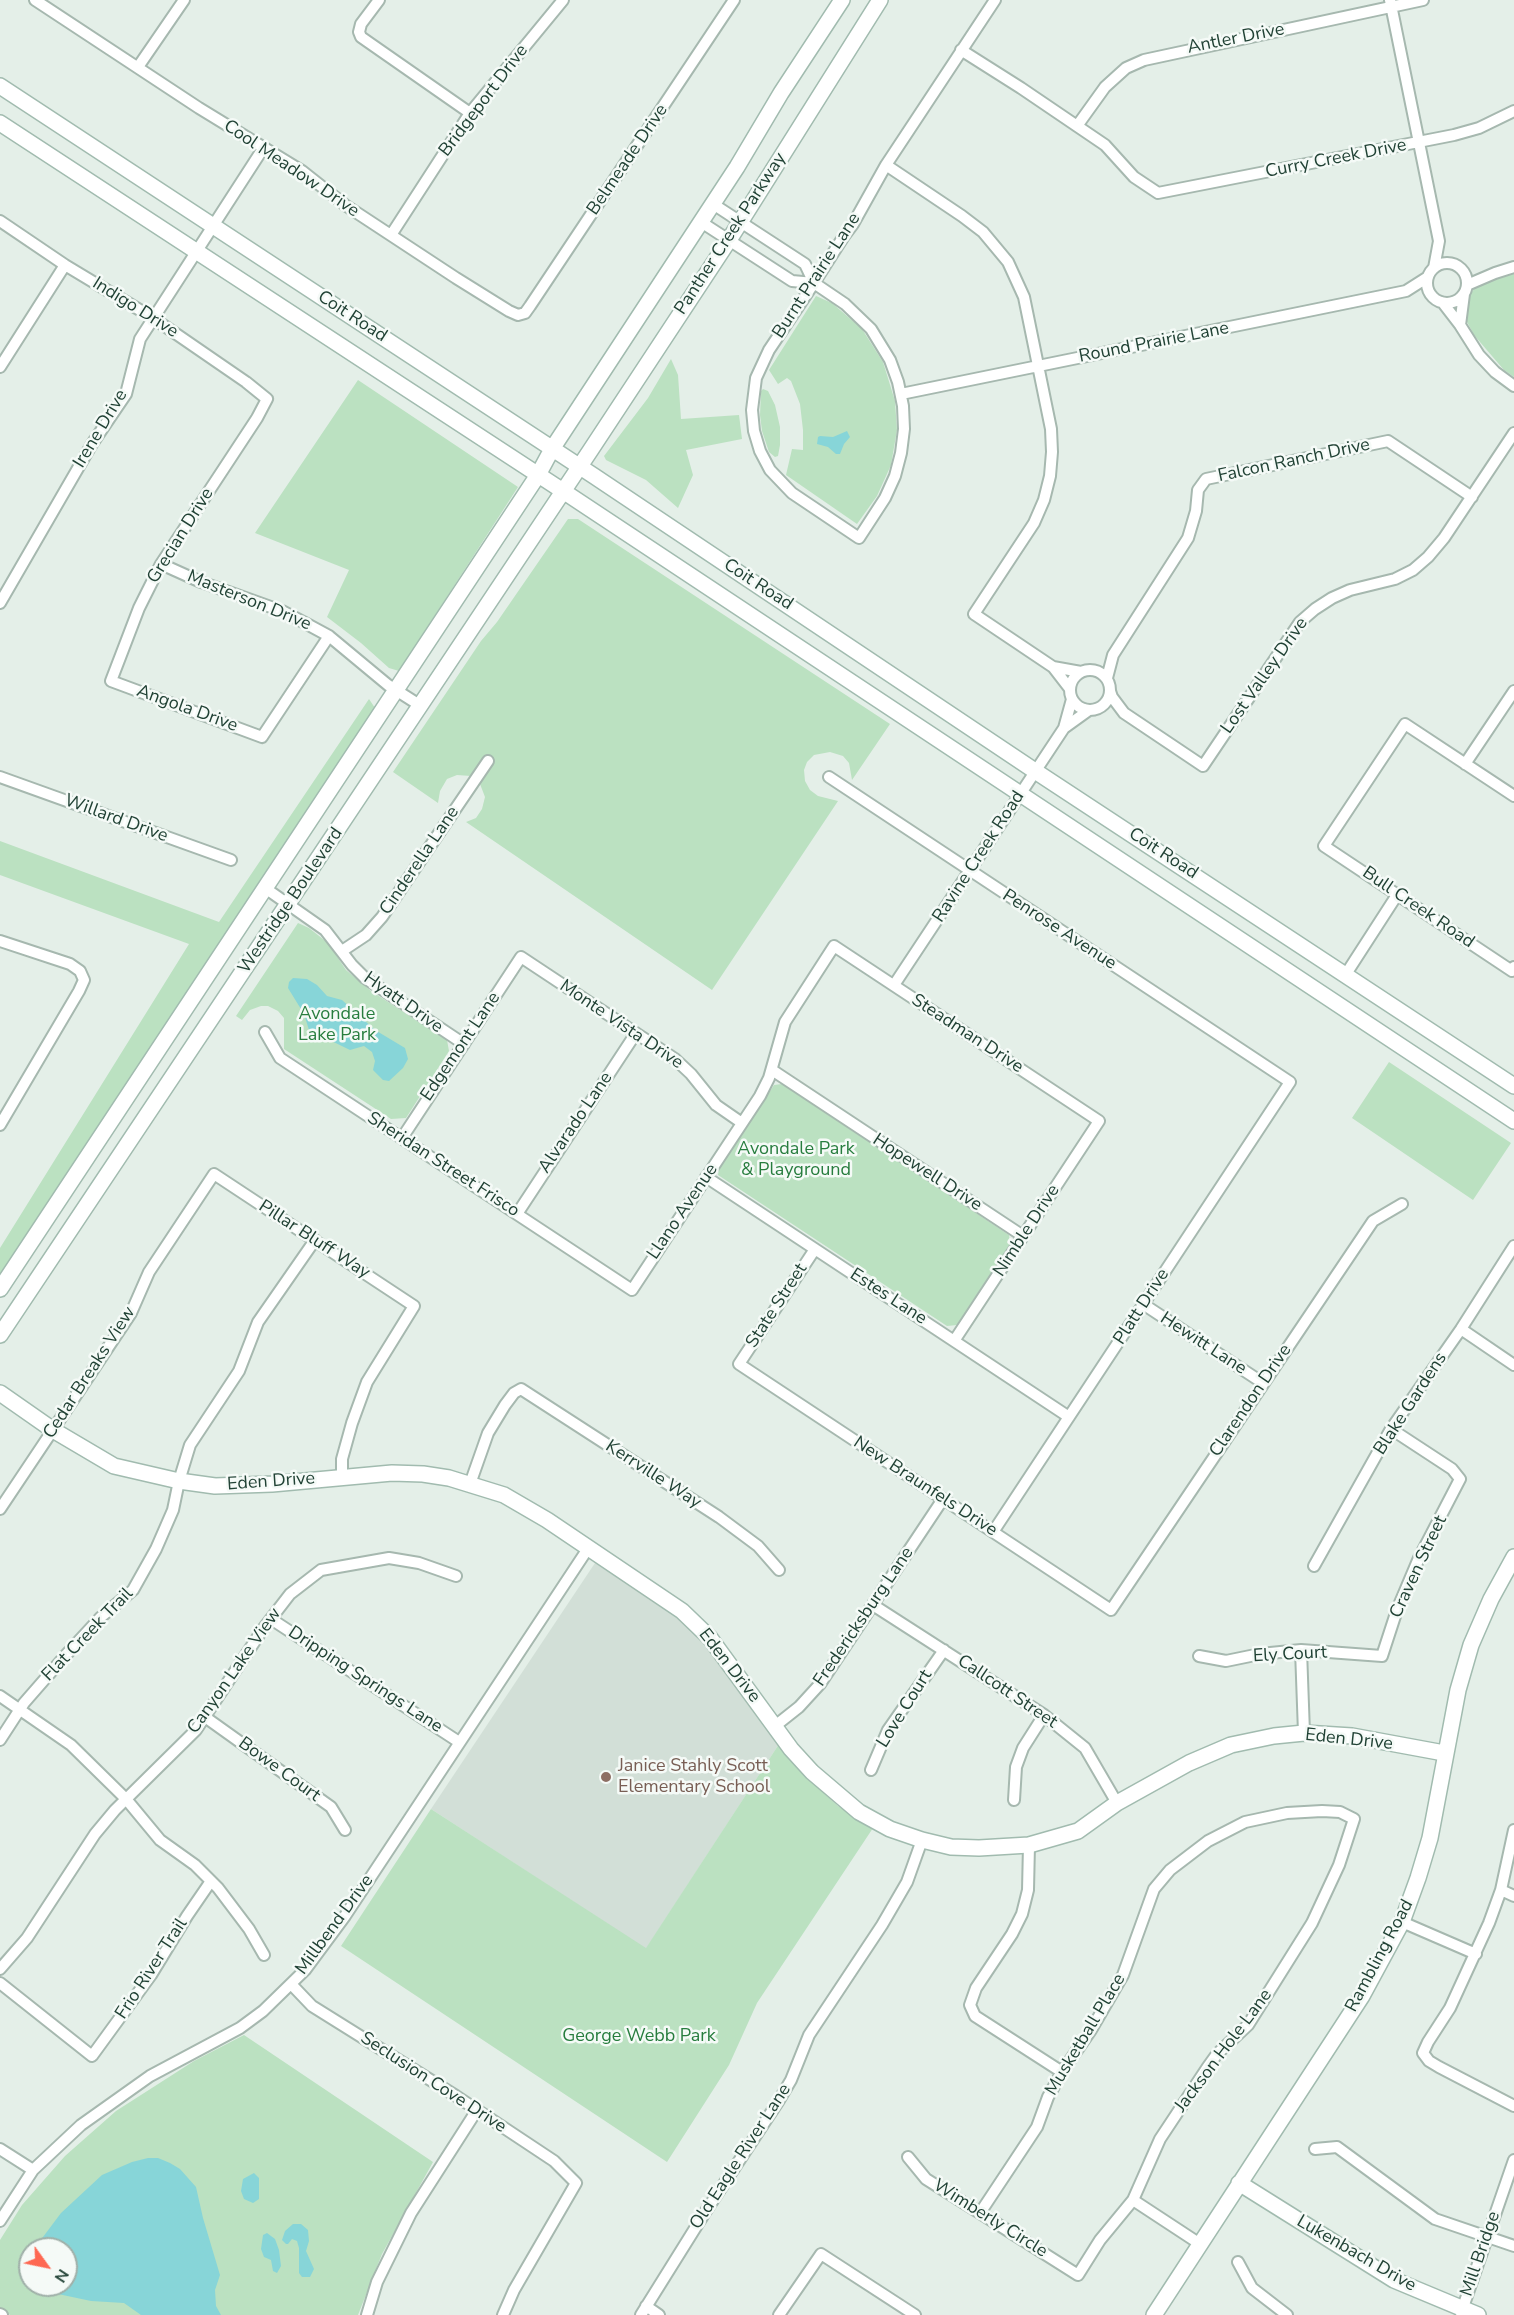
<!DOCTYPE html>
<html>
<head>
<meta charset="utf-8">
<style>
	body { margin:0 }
	#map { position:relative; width:1514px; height:2315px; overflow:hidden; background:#e4efe8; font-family:"Nunito Sans",sans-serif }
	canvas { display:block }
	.north { position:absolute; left:18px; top:2237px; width:60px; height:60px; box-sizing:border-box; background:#f5faf7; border:2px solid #a0b0a9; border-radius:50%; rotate:123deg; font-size:16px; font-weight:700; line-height:24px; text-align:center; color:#214235 }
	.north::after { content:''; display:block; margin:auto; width:21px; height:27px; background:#fe6852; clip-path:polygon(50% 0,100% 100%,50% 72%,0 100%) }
</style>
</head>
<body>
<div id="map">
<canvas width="1514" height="2315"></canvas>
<div class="north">N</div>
</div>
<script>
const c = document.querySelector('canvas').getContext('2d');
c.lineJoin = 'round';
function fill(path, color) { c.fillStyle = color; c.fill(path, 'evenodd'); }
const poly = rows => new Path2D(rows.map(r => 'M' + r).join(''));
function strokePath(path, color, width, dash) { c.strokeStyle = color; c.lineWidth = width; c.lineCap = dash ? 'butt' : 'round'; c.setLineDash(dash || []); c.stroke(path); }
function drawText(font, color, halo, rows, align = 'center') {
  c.font = font + ' "Nunito Sans",sans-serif'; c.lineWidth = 5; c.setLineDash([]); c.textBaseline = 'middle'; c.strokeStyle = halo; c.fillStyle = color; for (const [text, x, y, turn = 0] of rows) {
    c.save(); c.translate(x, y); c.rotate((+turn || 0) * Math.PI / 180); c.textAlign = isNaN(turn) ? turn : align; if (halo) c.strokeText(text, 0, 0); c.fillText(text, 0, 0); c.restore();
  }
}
const built = poly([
	[595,1563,674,1614,702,1640,779,1744,646,1949,431,1809]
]);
const green = poly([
	[1514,272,1514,377,1504,370,1474,335,1466,320,1465,311,1466,299,1479,283],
	[816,296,832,303,862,329,883,362,895,401,897,430,891,465,877,496,857,524,786,475,792,449,803,450,803,430,800,404,791,381,787,378,778,384,769,370],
	[671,359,678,375,681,419,739,415,742,439,686,450,693,475,678,508,646,480,606,460,604,456,648,398],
	[358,380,518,487,399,671,389,668,361,643,327,617,349,570,255,533],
	[763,389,768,391,775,405,780,427,780,445,778,456,775,457,769,452,762,431,760,415,761,391],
	[568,519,578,519,890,724,852,780,849,763,843,756,830,752,814,755,807,762,804,770,805,781,810,790,818,796,838,801,712,990,466,822,476,818,482,809,485,797,480,784,471,776,457,775,447,779,440,791,438,803,393,772,481,641,497,622],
	[369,699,377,711,0,1277,0,1248,189,944,0,875,0,841,219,922],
	[298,923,309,928,328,943,346,970,371,991,447,1040,449,1051,406,1118,391,1119,284,1049,284,1018,278,1011,268,1006,261,1006,250,1010,242,1020,236,1016],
	[1389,1062,1511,1143,1473,1200,1352,1118],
	[782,1084,1009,1235,1010,1244,957,1325,947,1326,718,1175,719,1169,774,1085],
	[779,1744,808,1779,838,1806,873,1828,757,2003,729,2065,667,2162,341,1946,431,1809,646,1948],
	[244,2035,433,2162,382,2254,358,2315,10,2315,0,2308,0,2240,22,2205,65,2156,116,2111,194,2061],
	[30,2249,66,2249,66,2285,30,2285]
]);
const water = poly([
	[847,431,850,437,844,444,840,454,836,454,828,447,817,444,818,437,820,436,833,437],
	[293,978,307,979,317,985,327,996,342,1000,375,1030,405,1048,408,1059,403,1068,389,1081,383,1080,373,1070,375,1061,372,1052,364,1046,350,1050,309,1030,304,1014,288,988,289,982],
	[148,2158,158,2158,170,2163,180,2169,196,2187,203,2218,220,2275,215,2290,216,2306,221,2315,141,2315,124,2303,91,2301,58,2294,40,2285,66,2285,66,2249,34,2249,61,2213,102,2175,132,2162],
	[254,2173,259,2178,259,2199,253,2203,244,2199,241,2191,243,2179],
	[293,2224,301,2224,308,2230,309,2241,306,2251,314,2269,310,2277,302,2277,299,2273,299,2248,297,2241,292,2239,288,2244,286,2244,282,2240,285,2231],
	[267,2233,275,2239,279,2250,281,2266,277,2273,273,2271,271,2260,264,2257,261,2249,263,2235]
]);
const street = poly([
	[35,0,199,108,302,171,345,205,456,278,509,311,518,315,525,313,530,306,734,0],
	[379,0,361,24,359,32,361,37,470,113],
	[1390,0,1439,241,1434,268],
	[961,50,1021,88,1105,145,1134,177,1158,193,1454,135,1479,128,1514,111],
	[138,67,184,0],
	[1077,126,1105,87,1126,68,1144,60,1423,0],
	[886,165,962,216,983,232,1008,262,1024,297,1051,429,1052,452,1050,476,1044,500,1034,523,974,614,1053,667,1070,689],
	[713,204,805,264,814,283],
	[0,221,65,265,153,318,246,382,267,399,257,418,161,564,139,608,111,681,262,737,329,636],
	[701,222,792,281,814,283,845,304,871,329,890,360,898,382,903,406,904,429,901,453,895,476,885,498,859,538,792,493,770,470,760,451,754,431,752,410,756,378,769,350,814,283,844,236,853,224,886,165,995,0],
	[391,235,470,113,563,0],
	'1427 283a20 20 0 1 1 40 0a20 20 0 1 1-40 0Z',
	[1467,285,1495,273,1514,267],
	[1443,303,1460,325,1479,355,1495,372,1514,386],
	[1460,325,1464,294],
	[0,367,65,265],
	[901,394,1406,291,1428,277],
	[161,564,201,582,282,611,305,623,329,636,388,685,421,706],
	[0,603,92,444,126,394,140,339,264,147],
	[1053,667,1081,672],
	'1070 690a20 20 0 1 1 40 0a20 20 0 1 1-40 0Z',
	[1107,678,1113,655,1188,538,1196,511,1198,490,1206,479,1388,441,1472,497],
	[1110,691,1112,697,1124,713,1203,766,1300,622,1315,609,1332,598,1350,590,1395,579,1413,570,1428,557,1444,538,1514,433],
	[1064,728,1089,710],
	[1465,764,1514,691],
	[0,777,231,860],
	[829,777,1290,1082,993,1532],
	[1514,796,1405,724,1324,846,1512,971,1514,967],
	[265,888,325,930,352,965,365,978,464,1044],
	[0,941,70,964,80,971,84,980,79,991,0,1125],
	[342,951,366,935,382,917,488,761],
	[1346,974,1397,895],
	[894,985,1064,728,1072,699],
	[265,1032,280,1058,632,1290,760,1096,769,1078,785,1022,834,946,1099,1121,954,1341],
	[772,1070,1023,1236],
	[402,1138,521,957,675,1059,691,1074,716,1105,742,1123],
	[706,1177,1069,1417],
	[517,1214,636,1033],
	[815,1249,739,1364,1111,1610,1373,1221,1402,1204],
	[1143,1304,1263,1383],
	[1461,1329,1514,1365],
	[470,1484,488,1433,505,1405,514,1393,521,1389,719,1517,758,1546,779,1570],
	[0,1509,131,1313,149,1272,214,1174,414,1306,367,1382,352,1423,342,1459,342,1477],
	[1314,1566,1391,1429,1461,1329,1514,1246],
	[873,1605,1044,1715,1085,1748,1117,1803],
	[271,1619,459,1742],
	[1301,1650,1304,1733],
	[1199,1656,1226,1661,1260,1654,1301,1650,1382,1656,1397,1610,1419,1558,1460,1479,1452,1469,1391,1429],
	[0,1696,71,1745,126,1799,160,1840,195,1865,218,1888,249,1929,264,1955],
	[205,1717,331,1807,345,1830],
	[775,1726,799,1707,820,1684,943,1499],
	[0,1740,24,1703,65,1656,101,1617,133,1590,156,1549,173,1510,179,1481,190,1445,239,1371,258,1322,315,1240],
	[871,1770,888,1730,944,1650],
	[1014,1800,1016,1767,1023,1748,1044,1715],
	[1514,1830,1501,1890,1489,1923,1450,2008,1428,2042,1423,2053,1429,2061,1439,2067,1514,2106],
	[1029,1845,1028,1890,1022,1914,1012,1934,976,1988,970,2005,975,2016,1062,2072],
	[1501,1890,1514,1896],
	[1402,1922,1476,1954],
	[0,1969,27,1938,95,1834,115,1810,196,1730,263,1629,290,1594,321,1570,389,1558,419,1563,456,1576],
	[0,1983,92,2056,151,1975,187,1916,211,1881],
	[291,1984,312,2006,456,2096,554,2161,576,2183,514,2290,503,2315],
	[0,2149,33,2170],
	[1315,2149,1337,2147,1435,2219,1514,2246],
	[908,2157,926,2179,980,2213,1078,2275,1100,2240,1133,2200,1160,2139,1207,2068,1217,2054,1248,2025,1312,1923,1339,1865,1354,1819,1340,1812,1322,1811,1287,1813,1245,1822,1208,1841,1170,1870,1154,1889,1123,1975,1091,2030,1062,2072,1048,2097,1037,2127,980,2213],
	[1133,2200,1200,2244],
	[0,2221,33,2170,81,2125,150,2076,240,2028,263,2011,305,1970,345,1916,589,1547],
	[1238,2262,1252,2288,1287,2315],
	[646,2306,659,2315],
	[1461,2313,1514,2160],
	[0,2314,2,2315],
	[367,2315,377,2282,411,2213,477,2110],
	[641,2315,704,2214,778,2102,791,2080,809,2035,882,1925,907,1882,922,1840],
	[779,2315,821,2254,915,2315]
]);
const secondary = poly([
	[0,86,594,476,1035,771,1514,1086],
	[0,123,563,491,1514,1121],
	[0,1289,538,475,552,449,737,167,781,93,842,0],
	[0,1335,590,451,729,240,880,0],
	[0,1393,53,1430,114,1466,179,1481,215,1486,272,1484,392,1473,423,1474,449,1478,504,1495,547,1520,682,1611,710,1638,791,1749,812,1772,859,1812,890,1829,922,1840,951,1847,979,1848,1029,1845,1078,1831,1117,1803,1189,1763,1231,1745,1274,1736,1304,1733,1352,1736,1444,1753],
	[1239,2183,1394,2280,1478,2315],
	[1154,2315,1362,1996,1402,1922,1418,1878,1430,1838,1458,1690,1471,1645,1491,1599,1514,1557]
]);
const markers = [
	[606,1777,6,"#8d6e63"]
];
const streetNames = [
	["Antler Drive",1236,39,-11],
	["Bridgeport Drive",484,101,-53],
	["Curry Creek Drive",1336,159,-11],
	["Belmeade Drive",628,160,-56],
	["Cool Meadow Drive",291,169,34],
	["Panther Creek Parkway",731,234,-57],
	["Burnt Prairie Lane",817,276,-57],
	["Indigo Drive",135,308,32],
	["Coit Road",352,317,33],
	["Round Prairie Lane",1154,343,-11],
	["Irene Drive",101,429,-59],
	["Falcon Ranch Drive",1294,461,-12],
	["Grecian Drive",181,536,-58],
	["Coit Road",758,585,33],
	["Masterson Drive",249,601,22],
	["Lost Valley Drive",1265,676,-55],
	["Angola Drive",187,709,20],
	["Willard Drive",116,819,20],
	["Coit Road",1163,854,33],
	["Ravine Creek Road",979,857,-57],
	["Cinderella Lane",420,861,-56],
	["Westridge Boulevard",291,901,-56],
	["Bull Creek Road",1418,908,34],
	["Penrose Avenue",1059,930,33],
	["Hyatt Drive",403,1003,35],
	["Monte Vista Drive",621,1025,34],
	["Steadman Drive",967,1034,33],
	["Edgemont Lane",461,1047,-56],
	["Alvarado Lane",576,1123,-56],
	["Sheridan Street Frisco",443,1165,33],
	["Hopewell Drive",927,1173,33],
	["Llano Avenue",683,1212,-56],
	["Nimble Drive",1027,1231,-57],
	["Pillar Bluff Way",314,1240,33],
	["Estes Lane",888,1297,33],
	["State Street",777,1306,-57],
	["Platt Drive",1142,1307,-57],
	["Hewitt Lane",1203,1344,33],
	["Cedar Breaks View",90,1373,-57],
	["Clarendon Drive",1251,1401,-56],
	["Blake Gardens",1411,1404,-57],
	["Kerrville Way",653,1475,33],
	["Eden Drive",271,1482,-4],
	["New Braunfels Drive",925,1487,33],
	["Craven Street",1419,1567,-65],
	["Fredericksburg Lane",864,1617,-56],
	["Flat Creek Trail",88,1635,-46],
	["Ely Court",1290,1655,-3],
	["Eden Drive",729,1666,52],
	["Canyon Lake View",235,1671,-55],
	["Dripping Springs Lane",365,1680,33],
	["Callcott Street",1007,1692,34],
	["Love Court",905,1709,-58],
	["Eden Drive",1349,1740,6],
	["Bowe Court",279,1770,36],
	["Millbend Drive",335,1925,-54],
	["Rambling Road",1380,1956,-62],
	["Frio River Trail",152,1969,-57],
	["Musketball Place",1086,2035,-59],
	["Jackson Hole Lane",1224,2051,-53],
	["Seclusion Cove Drive",433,2083,33],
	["Old Eagle River Lane",741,2157,-57],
	["Wimberly Circle",990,2219,32],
	["Lukenbach Drive",1356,2254,30],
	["Mill Bridge",1481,2254,-71]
];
const parkNames = [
	["Avondale",337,1015],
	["Lake Park",337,1036],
	["Avondale Park",796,1150],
	["& Playground",796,1171],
	["George Webb Park",639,2037]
];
const educationNames = [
	["Janice Stahly Scott",618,1767],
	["Elementary School",618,1788]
];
fill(built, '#d2dfd7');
fill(green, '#bbe1c1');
fill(water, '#87d5d8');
strokePath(street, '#a6b8af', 14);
strokePath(secondary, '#a1bbaf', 18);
strokePath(street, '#fff', 10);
strokePath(secondary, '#fff', 15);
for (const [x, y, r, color] of markers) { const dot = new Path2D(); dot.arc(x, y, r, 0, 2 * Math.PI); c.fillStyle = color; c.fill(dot); strokePath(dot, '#f5faf7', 2); }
drawText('18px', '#214235', '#f5faf7', streetNames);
drawText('18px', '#277d3e', '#f5faf7', parkNames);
drawText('18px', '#785e54', '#f5faf7', educationNames, 'left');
</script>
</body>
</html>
